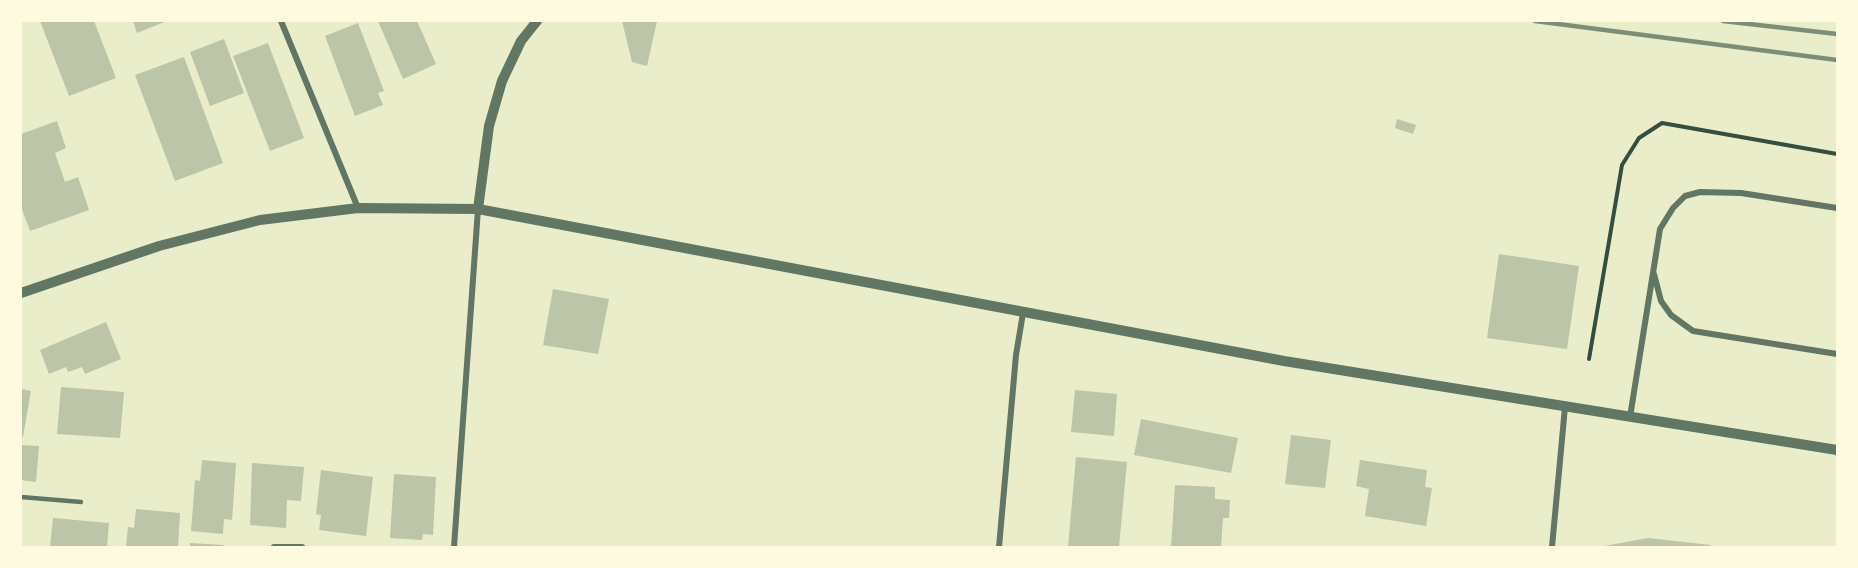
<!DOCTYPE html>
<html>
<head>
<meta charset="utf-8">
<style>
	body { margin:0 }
	#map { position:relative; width:1858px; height:568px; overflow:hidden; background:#e9edc9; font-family:"PT Sans Narrow",sans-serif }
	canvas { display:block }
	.frame { position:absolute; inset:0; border:22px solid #fefae0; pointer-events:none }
</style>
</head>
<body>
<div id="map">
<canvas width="1858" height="568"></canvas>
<div class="frame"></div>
</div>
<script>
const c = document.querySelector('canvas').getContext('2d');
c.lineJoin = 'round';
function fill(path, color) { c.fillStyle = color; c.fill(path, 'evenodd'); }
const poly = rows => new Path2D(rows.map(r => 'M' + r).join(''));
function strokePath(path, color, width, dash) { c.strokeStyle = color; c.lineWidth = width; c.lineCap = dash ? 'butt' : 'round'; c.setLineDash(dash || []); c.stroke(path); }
const building = poly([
	[40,21,94,21,116,78,69,96],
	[133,21,167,21,137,33],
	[378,21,417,21,436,64,403,79],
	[622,21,657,21,647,66,632,62],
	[358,23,384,91,378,93,383,105,355,116,325,36],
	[224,39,244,93,210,106,190,52],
	[268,43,304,138,270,151,233,56],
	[184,57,223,163,175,181,135,75],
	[1397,119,1416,125,1413,134,1395,128],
	[57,121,66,148,55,153,65,182,78,177,89,210,30,231,21,207,21,134],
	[1499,254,1579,266,1567,349,1487,338],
	[553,289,609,299,598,354,543,345],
	[106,322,121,359,85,374,82,367,68,372,66,367,49,374,40,350],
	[61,387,124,392,120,438,57,434],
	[21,389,31,391,23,437,21,437],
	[1075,390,1117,394,1114,436,1071,432],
	[1141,419,1238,438,1231,473,1134,455],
	[1291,435,1331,440,1325,488,1285,484],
	[21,445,39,446,36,482,21,480],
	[1076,457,1127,462,1119,547,1068,547],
	[202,460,236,463,232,520,224,519,223,534,191,531,195,480,200,481],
	[1360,460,1427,470,1425,487,1432,488,1426,526,1365,516,1369,489,1356,486],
	[252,463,304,467,301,501,287,500,286,528,250,525],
	[321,470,373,477,366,536,319,530,321,515,316,514],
	[394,474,436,477,433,535,423,534,422,540,390,538],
	[1175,485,1215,487,1215,499,1230,500,1229,518,1223,518,1221,547,1171,547],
	[136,509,180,513,178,547,126,547,128,527,134,528],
	[53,518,109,523,107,547,50,547],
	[1648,538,1711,545,1710,547,1599,547],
	[190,543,224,545,224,547,190,547]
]);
const path = poly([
	[1589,359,1622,165,1639,138,1662,123,1837,154]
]);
const service = poly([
	[21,497,81,502]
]);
const minor = poly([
	[281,21,358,208],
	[1654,274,1661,301,1671,315,1693,331,1837,354],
	[1630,417,1660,229,1673,208,1685,196,1700,192,1741,193,1837,208],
	[274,547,302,547],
	[454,547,478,209],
	[999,547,1016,355,1023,313],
	[1552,547,1565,407]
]);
const tertiary = poly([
	[478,209,489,126,502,81,521,41,537,21],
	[21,293,159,246,260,220,358,208,478,209,1284,361,1837,450]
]);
const rail = poly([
	[1535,21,1837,60],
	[1723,21,1837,34]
]);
fill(building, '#bcc5a7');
strokePath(path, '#344e41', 4);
strokePath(service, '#617663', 4.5);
strokePath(minor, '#617663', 6);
strokePath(tertiary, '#617663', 10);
strokePath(rail, '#7c8e77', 4.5);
</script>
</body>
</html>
